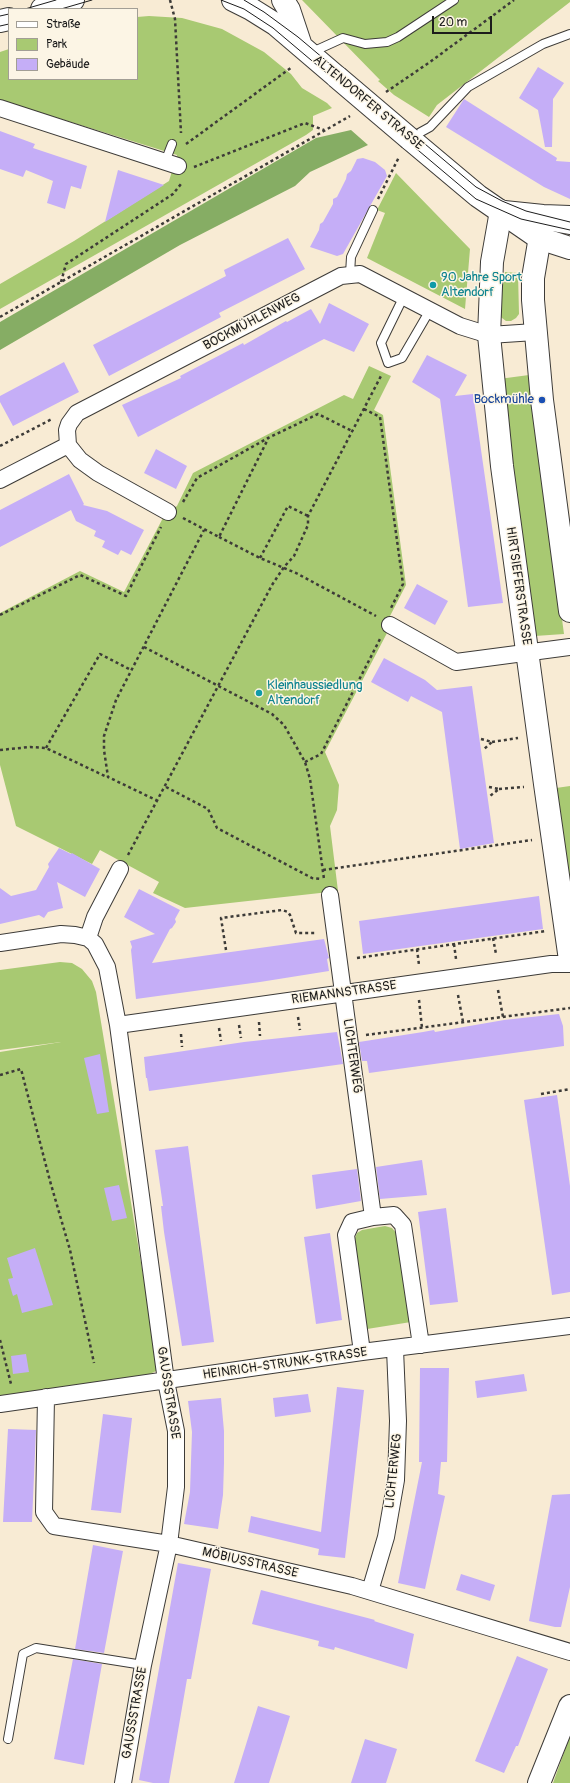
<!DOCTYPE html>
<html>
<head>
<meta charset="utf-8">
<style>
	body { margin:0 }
	#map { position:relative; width:570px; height:1783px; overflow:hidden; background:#f8ebd4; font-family:Pangolin,sans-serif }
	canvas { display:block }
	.legend { position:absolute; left:8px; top:8px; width:130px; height:72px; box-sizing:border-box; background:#fcf5e5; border:1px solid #a29e95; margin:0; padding:5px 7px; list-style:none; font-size:12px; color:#1c1c1c }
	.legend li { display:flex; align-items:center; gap:8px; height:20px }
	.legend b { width:20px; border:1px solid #a29e95 }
	.scale { position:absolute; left:432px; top:16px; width:60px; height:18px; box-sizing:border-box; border:2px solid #1c1c1c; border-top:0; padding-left:5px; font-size:12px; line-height:14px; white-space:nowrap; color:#1c1c1c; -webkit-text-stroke:3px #fcf5e5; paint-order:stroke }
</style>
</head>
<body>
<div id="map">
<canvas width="570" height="1783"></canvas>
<ul class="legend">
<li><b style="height:5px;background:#fff"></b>Straße</li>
<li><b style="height:11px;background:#a8c972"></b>Park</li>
<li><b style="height:11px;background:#c5aef7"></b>Gebäude</li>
</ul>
<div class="scale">20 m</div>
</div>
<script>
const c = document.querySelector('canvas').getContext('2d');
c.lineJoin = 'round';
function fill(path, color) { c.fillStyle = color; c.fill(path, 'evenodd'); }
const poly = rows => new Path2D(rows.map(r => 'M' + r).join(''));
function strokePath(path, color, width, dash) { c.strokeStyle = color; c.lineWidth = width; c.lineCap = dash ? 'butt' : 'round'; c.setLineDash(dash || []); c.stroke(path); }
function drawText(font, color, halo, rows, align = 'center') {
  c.font = font + ' Pangolin,sans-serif'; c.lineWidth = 3; c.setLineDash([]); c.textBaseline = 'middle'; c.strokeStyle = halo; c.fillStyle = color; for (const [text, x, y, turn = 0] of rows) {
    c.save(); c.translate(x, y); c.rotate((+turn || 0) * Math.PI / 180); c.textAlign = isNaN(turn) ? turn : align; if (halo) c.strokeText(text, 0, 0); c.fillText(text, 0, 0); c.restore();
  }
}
const green = poly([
	[302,0,570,0,570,2,437,105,429,117,394,95,378,81,380,80],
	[149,16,182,18,222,29,264,52,291,74,302,88,327,103,332,108,313,116,313,130,306,135,0,309,0,284,74,241,169,181,177,155,0,100,0,52,9,49,9,79,137,79,137,17],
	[396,173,470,249,465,309,367,258,385,213,377,210],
	[505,272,518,273,519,314,516,318,511,321,506,321,498,315],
	[369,366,391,376,374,410,383,415,406,585,390,616,387,633,325,752,339,785,337,810,330,826,338,891,185,908,153,893,159,882,100,850,92,864,16,826,0,765,0,613,80,571,124,592,164,516,177,506,193,473,344,395,353,399],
	[529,375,564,634,535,636,499,379],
	[570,786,570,889,556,788],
	[60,962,72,963,82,969,92,981,96,992,158,1365,156,1371,150,1374,0,1396,0,1052,61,1042,0,1050,0,970],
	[385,1226,392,1228,397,1234,411,1322,367,1329,355,1238,357,1233,362,1230],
	[570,1736,570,1783,553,1783]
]);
const forest = poly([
	[351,130,368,145,310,172,295,186,180,245,0,350,0,322,316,138]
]);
const building = poly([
	[538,67,564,83,553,99,552,147,545,147,538,110,519,98],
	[464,99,557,158,556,161,570,162,570,199,544,187,446,127],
	[0,131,35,144,33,148,87,166,81,189,71,186,65,209,47,203,53,181,26,170,23,177,0,169],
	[363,158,375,162,385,170,387,176,343,254,337,256,310,247,319,230,320,224,323,222,333,204,333,199,337,197,346,179,347,174,351,171,357,159],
	[118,170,164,185,105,222],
	[288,238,305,269,219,313,221,317,109,376,93,345,226,276,224,270],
	[329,303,369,324,354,352,324,339,138,437,122,405,181,378,180,376,243,343,244,345,286,321,287,322,311,309,320,324],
	[427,355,467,375,455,396,473,394,503,603,468,607,440,399,412,382],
	[64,362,79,392,13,426,0,402,0,396],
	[156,449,187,466,176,489,144,473],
	[69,474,84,504,83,505,107,511,144,530,131,555,121,550,118,555,102,547,105,541,94,536,96,531,76,521,71,510,0,547,0,510],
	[417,584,448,601,435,625,404,608],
	[384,658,425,680,437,690,472,686,494,843,460,849,442,712,411,696,408,702,371,682],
	[59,848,71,854,72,853,100,869,85,897,57,882,63,908,48,912,44,918,39,915,0,924,0,888,11,896,36,890,49,867,48,864],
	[139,889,180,910,175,919,176,922,172,928,170,929,152,963,324,939,329,958,327,959,329,971,260,982,136,999,131,950,132,947,130,941,155,934,124,917],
	[539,896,543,929,363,954,359,921],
	[559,1014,563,1026,564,1046,369,1073,367,1061,362,1061,359,1042,423,1032,434,1030,435,1032,504,1020],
	[337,1032,343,1064,149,1091,147,1078,146,1078,144,1057,244,1042],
	[100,1054,109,1112,97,1114,84,1058],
	[557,1095,570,1186,570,1292,552,1295,524,1100],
	[188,1146,214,1342,182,1346,164,1232,161,1206,163,1206,155,1150],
	[422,1160,427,1195,380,1199,376,1167],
	[357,1169,361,1201,316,1209,312,1175],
	[119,1185,127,1218,112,1221,104,1188],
	[446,1208,458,1302,430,1305,418,1212],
	[330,1233,342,1320,316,1324,304,1237],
	[35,1248,53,1305,22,1313,17,1294,13,1296,8,1279,13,1278,7,1258],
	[26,1354,29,1372,13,1374,11,1356],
	[420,1368,449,1368,447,1462,441,1462,438,1494,445,1496,425,1589,398,1583,422,1462,419,1462],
	[524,1374,527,1391,477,1398,475,1381],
	[337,1387,364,1390,345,1558,318,1555,319,1549,248,1532,251,1516,321,1532],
	[308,1394,311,1412,275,1417,273,1398],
	[221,1398,224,1431,224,1463,223,1495,218,1529,184,1524,190,1492,191,1461,192,1432,188,1401],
	[103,1414,132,1418,121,1513,91,1510],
	[8,1429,36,1430,32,1522,3,1522],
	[570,1494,570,1587,561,1627,555,1627,529,1621,552,1495],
	[93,1545,123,1551,104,1653,75,1649],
	[178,1563,211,1569,191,1679,187,1679,169,1783,153,1783,139,1780],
	[461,1574,495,1585,490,1601,456,1590],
	[261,1590,375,1620,374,1621,414,1634,407,1669,335,1647,334,1650,318,1646,319,1641,252,1624],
	[517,1656,548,1669,518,1746,516,1746,504,1773,475,1761],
	[73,1659,102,1664,84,1765,54,1759],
	[258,1706,290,1716,269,1783,234,1783],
	[365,1739,397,1749,386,1783,351,1783]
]);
const path = poly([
	[170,0,175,19,181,133],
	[386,92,430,62,514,0],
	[186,144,292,67],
	[194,167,305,123,324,130],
	[378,199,399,157],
	[61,282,66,264,173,194,181,184],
	[0,317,350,116],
	[364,409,380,417,403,584,391,608],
	[0,446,52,419],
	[183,502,197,478,268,438,318,414,352,431],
	[183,518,219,537,268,439],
	[219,537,260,558,296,573,376,616],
	[260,558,288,506,308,516],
	[0,615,80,575,126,596,161,527],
	[144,647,272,714,284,725,305,762,310,779,324,879],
	[481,739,492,742,483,750],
	[492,742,518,738],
	[46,748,100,654,131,670],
	[0,750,30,747,46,748,107,777],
	[305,762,321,754,380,639],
	[166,787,208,809,217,828,312,878,321,879],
	[489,787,499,789,490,796],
	[499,789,524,787],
	[158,801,108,777,104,750,104,736,116,700,204,530],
	[128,855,272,585,284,567,294,556,308,525,308,516,382,374],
	[323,870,532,840],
	[493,938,496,954],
	[454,944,456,959],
	[417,949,419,965],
	[226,950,221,918,282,910,288,912,290,915,296,933,317,933],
	[357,958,546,931],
	[498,990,503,1017],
	[458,995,463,1022],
	[419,1000,422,1028],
	[298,1017,300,1030],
	[259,1022,260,1036],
	[239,1025,241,1038],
	[219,1028,221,1041],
	[181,1034,182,1047],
	[366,1035,570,1008],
	[0,1075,21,1069,50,1181,70,1250,94,1363],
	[541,1094,570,1089],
	[0,1340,11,1384]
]);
const service = poly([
	[310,53,343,38,365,44,387,42,398,37,454,0],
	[410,138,430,127,468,87,543,44,570,34],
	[165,162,172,144],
	[547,226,570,230],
	[350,274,351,257,373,210],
	[404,296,381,343,388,363,402,358,430,310],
	[8,1739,23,1654,36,1648,143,1665]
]);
const minor = poly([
	[0,108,178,166],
	[68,445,80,460,98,473,168,512],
	[0,480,68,445,67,430,69,424,77,413,341,276,360,274,460,326,489,335,535,332],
	[390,625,456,662,570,647],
	[330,895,373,1217],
	[88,938,95,917,120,869],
	[0,943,61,934,75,935,88,938,95,944,107,967,118,1025,166,1381,176,1431,176,1487,169,1544,143,1665,123,1783],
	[118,1025,551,964,570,964],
	[362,1352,346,1235,352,1222,373,1217,394,1215,403,1225,421,1345],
	[46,1397,44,1512,54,1526,169,1544,352,1586,570,1652],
	[0,1404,362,1352,570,1326],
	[370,1591,386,1537,396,1480,398,1421,395,1349]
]);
const secondary = poly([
	[501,211,492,262,489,335,502,466,545,784,570,960],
	[543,219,533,278,533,300,542,400,570,611],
	[539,1783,570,1706]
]);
const primary = poly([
	[233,0,251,9,275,24,337,77],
	[283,0,289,10,301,46],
	[42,9,73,0],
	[0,21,9,19],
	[410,139,478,196,539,238,570,248],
	[504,212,543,216,570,217]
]);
const tram = poly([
	[221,0,244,9,273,28,476,199,521,219,570,230],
	[244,0,264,12,298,37,476,187,502,201,526,211,570,222],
	[25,9,56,0],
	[61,9,92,0],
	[0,16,9,14],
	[0,26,9,24]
]);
const primaryBridge = poly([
	[337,77,410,139]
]);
const markers = [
	[433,285,4,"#0f9aa8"],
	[542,400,4,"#1a4fb4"],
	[259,693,4,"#0f9aa8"]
];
const streetNames = [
	["ALTENDORFER STRASSE",368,103,40],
	["BOCKMÜHLENWEG",252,322,-28],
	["HIRTSIEFERSTRASSE",518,586,82],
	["RIEMANNSTRASSE",344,993,-8],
	["LICHTERWEG",352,1056,82],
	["HEINRICH-STRUNK-STRASSE",285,1364,-8],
	["GAUSSSTRASSE",168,1393,81],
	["LICHTERWEG",394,1471,-84],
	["MÖBIUSSTRASSE",250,1563,13],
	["GAUSSSTRASSE",135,1713,-80]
];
const cultureNames = [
	["90 Jahre Sport",441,278],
	["Altendorf",441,293],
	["Kleinhaussiedlung",267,686],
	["Altendorf",267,701]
];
const transitNames = [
	["Bockmühle",534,400]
];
fill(green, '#a8c972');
fill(forest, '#86ad64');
fill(building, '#c5aef7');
strokePath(service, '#3d3b38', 10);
strokePath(minor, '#3d3b38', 18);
strokePath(secondary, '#3d3b38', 24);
strokePath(primary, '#3d3b38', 24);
strokePath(path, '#3d3b38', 2.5, [3, 3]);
strokePath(service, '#fff', 8);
strokePath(minor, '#fff', 16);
strokePath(secondary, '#fff', 22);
strokePath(primary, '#fff', 22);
strokePath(tram, '#1c1c1c', 1);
strokePath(primaryBridge, '#3d3b38', 24, []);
strokePath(primaryBridge, '#fff', 22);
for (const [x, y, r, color] of markers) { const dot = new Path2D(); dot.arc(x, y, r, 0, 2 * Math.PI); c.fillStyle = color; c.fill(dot); strokePath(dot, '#fcf5e5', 1.5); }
drawText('13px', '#1c1c1c', '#fcf5e5', streetNames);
drawText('13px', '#0d838f', '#fcf5e5', cultureNames, 'left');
drawText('13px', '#164399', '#fcf5e5', transitNames, 'right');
</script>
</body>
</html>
